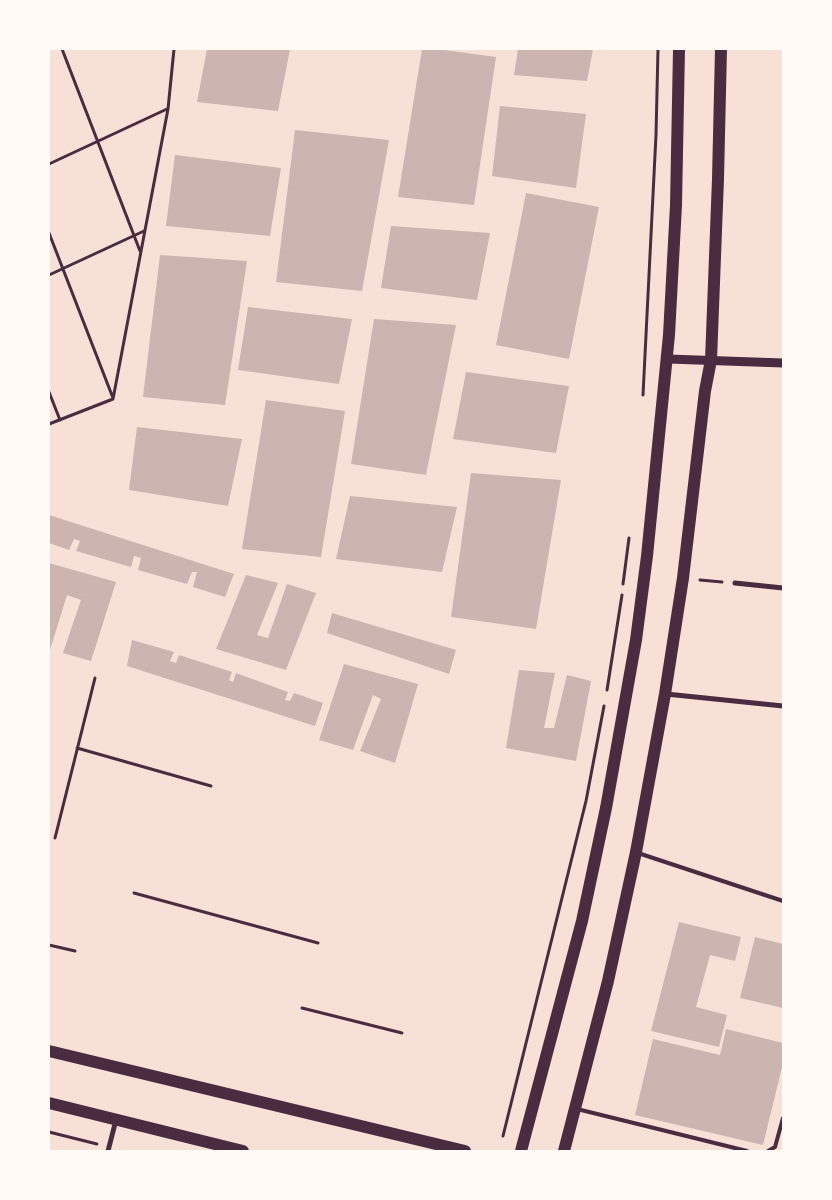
<!DOCTYPE html>
<html>
<head>
<meta charset="utf-8">
<style>
  body { margin:0 }
  #map { position:relative; width:832px; height:1200px; overflow:hidden; background:#f7e1d7; font-family:"Varela Round",sans-serif }
  canvas { display:block }
  .frame { position:absolute; inset:0; border:50px solid #fffaf5; pointer-events:none }
</style>
</head>
<body>
<div id="map">
<canvas width="832" height="1200"></canvas>
<div class="frame"></div>
</div>
<script>
const ctx = document.querySelector('canvas').getContext('2d');
ctx.lineJoin = 'round';
function fillPath(path, color) {
  ctx.fillStyle = color;
  ctx.fill(path, 'evenodd');
}
function poly(rows) {
  const path = new Path2D();
  for (const r of rows) {
    path.moveTo(r[0], r[1]);
    for (let i = 2; i < r.length; i += 2) path.lineTo(r[i], r[i + 1]);
  }
  return path;
}
function trace(path, color, width, dash) {
  ctx.strokeStyle = color;
  ctx.lineWidth = width;
  ctx.lineCap = dash ? 'butt' : 'round';
  ctx.setLineDash(dash || []);
  ctx.stroke(path);
}
const building = poly([
  [207,49,290,49,278,111,197,102],
  [422,49,437,49,496,57,474,205,398,197],
  [518,49,593,49,587,81,514,75],
  [500,106,586,114,576,188,492,176],
  [295,130,389,140,362,291,276,282],
  [175,155,281,168,270,236,166,226],
  [526,193,599,207,569,359,496,345],
  [391,226,490,233,477,300,381,288],
  [160,255,247,261,225,405,143,397],
  [248,307,352,319,339,384,238,370],
  [374,319,456,325,426,475,351,464],
  [466,372,569,386,556,453,453,439],
  [266,400,345,411,321,557,242,549],
  [137,427,242,439,228,506,129,490],
  [471,473,561,480,536,629,451,617],
  [350,496,457,507,442,572,336,559],
  [49,515,234,574,225,597,193,587,197,572,192,572,187,584,138,570,141,558,134,556,131,567,76,551,80,541,74,539,69,550,49,543],
  [49,563,116,582,91,661,63,653,81,600,67,595,49,653],
  [246,575,278,583,257,635,268,638,287,584,316,593,286,670,216,649],
  [332,613,456,650,449,674,327,633],
  [132,640,174,652,170,661,176,663,179,655,232,672,229,680,233,682,236,673,288,692,285,700,290,701,294,693,323,703,315,726,127,666],
  [344,664,418,684,395,763,360,751,381,699,373,695,353,750,319,740],
  [519,670,555,673,544,728,554,728,567,675,591,681,576,761,506,748],
  [679,922,741,937,735,961,710,955,696,1007,727,1015,719,1047,651,1031],
  [755,937,783,944,783,1008,740,998],
  [726,1029,783,1043,783,1063,763,1145,635,1115,653,1039,720,1055]
]);
const path = poly([
  [62,49,140,251],
  [49,164,167,109],
  [49,233,113,398],
  [49,275,144,231],
  [49,392,60,420],
  [643,395,656,135,658,49],
  [49,424,113,399,168,109,174,49],
  [700,580,722,582],
  [623,584,629,538],
  [607,690,622,595],
  [77,748,211,786],
  [55,838,95,678],
  [134,893,318,943],
  [49,945,75,951],
  [302,1008,402,1033],
  [49,1132,97,1144],
  [503,1136,586,801,604,706]
]);
const service = poly([
  [638,853,783,901],
  [577,1109,747,1151],
  [768,1151,775,1147,783,1118]
]);
const minor = poly([
  [735,583,783,588],
  [666,694,783,706],
  [108,1151,116,1120]
]);
const tertiary = poly([
  [668,359,783,363]
]);
const primary = poly([
  [49,1051,465,1151],
  [49,1103,243,1151],
  [521,1151,582,921,606,808,636,640,647,556,669,335,676,205,679,49],
  [564,1151,608,981,636,852,665,694,683,578,705,391,711,360,718,179,721,49]
]);
fillPath(building, '#ccb4b1');
trace(path, '#4a2c40', 3);
trace(service, '#4a2c40', 4);
trace(minor, '#4a2c40', 5);
trace(tertiary, '#4a2c40', 9);
trace(primary, '#4a2c40', 12);
</script>
</body>
</html>
